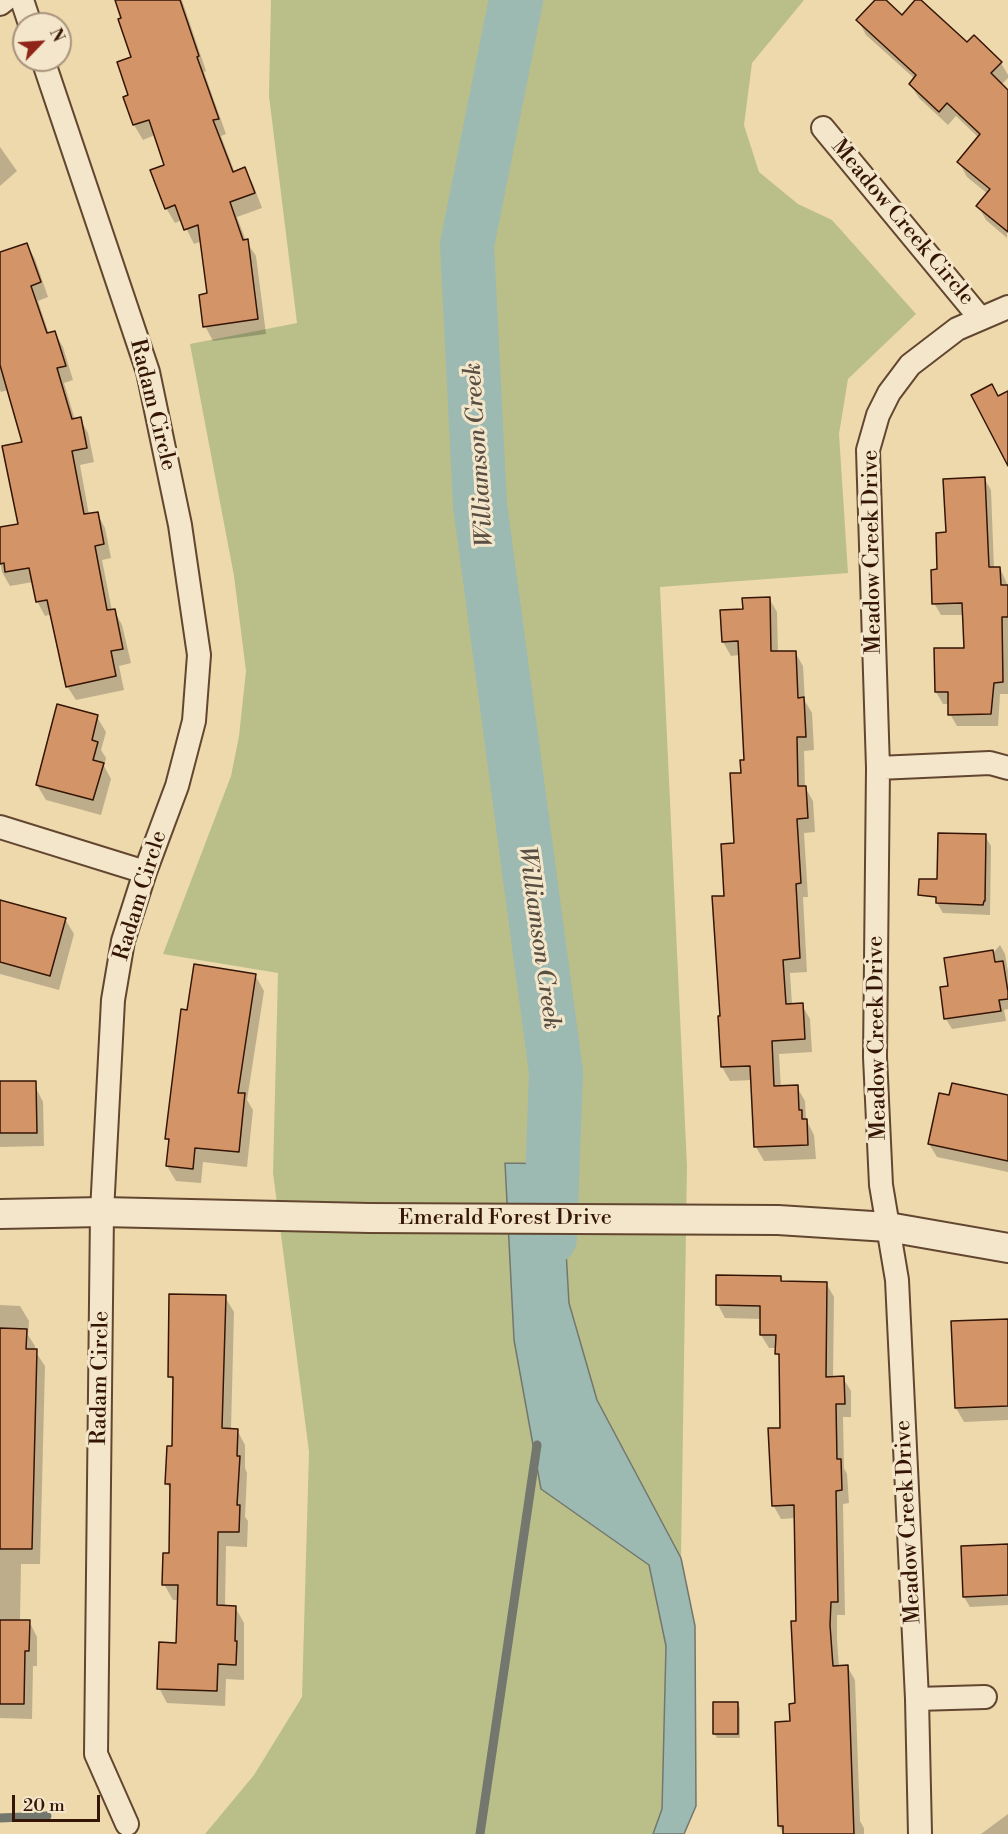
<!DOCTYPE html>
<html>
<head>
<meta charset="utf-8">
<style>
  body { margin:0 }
  #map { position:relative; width:1008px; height:1834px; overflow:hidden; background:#eed9ad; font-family:"Libre Bodoni",serif }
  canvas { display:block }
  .north { position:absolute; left:12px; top:12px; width:60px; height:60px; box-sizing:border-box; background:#f4e6ca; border:2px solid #a8927c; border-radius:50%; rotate:65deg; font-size:16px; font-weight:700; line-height:24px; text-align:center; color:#351506 }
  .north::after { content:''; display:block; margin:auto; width:21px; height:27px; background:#8f2418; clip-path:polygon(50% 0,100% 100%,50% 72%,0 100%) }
  .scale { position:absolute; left:12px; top:1795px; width:88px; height:27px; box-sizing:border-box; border:3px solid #351506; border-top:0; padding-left:8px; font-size:18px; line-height:21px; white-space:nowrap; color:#351506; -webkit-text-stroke:4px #f4e6ca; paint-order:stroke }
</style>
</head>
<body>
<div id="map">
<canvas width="1008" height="1834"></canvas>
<div class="north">N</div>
<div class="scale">20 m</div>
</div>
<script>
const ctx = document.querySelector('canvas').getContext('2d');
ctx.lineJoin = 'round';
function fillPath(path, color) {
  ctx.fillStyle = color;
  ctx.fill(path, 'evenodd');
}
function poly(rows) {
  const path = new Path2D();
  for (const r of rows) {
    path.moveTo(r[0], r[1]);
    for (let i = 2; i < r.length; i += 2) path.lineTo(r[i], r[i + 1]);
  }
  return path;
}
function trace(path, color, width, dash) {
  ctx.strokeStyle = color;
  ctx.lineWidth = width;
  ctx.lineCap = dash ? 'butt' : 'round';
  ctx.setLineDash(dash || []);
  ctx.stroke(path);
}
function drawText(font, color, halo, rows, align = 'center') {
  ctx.font = font + ' "Libre Bodoni",serif';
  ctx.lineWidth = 6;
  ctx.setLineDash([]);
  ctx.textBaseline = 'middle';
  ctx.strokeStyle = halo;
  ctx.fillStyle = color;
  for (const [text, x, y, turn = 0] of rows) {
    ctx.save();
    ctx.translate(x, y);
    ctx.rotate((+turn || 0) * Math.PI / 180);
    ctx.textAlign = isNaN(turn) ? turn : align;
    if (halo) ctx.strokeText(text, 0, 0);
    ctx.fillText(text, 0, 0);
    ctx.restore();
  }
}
const green = poly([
  [271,0,804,0,752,63,744,125,759,172,798,204,832,220,916,314,848,379,839,434,848,573,660,587,687,1166,681,1558,695,1626,696,1806,684,1834,205,1834,254,1775,302,1697,309,1452,273,1173,278,973,163,954,231,776,239,736,246,671,234,576,190,344,297,323,269,96]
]);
const water = poly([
  [505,1163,561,1164,569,1303,597,1400,681,1558,695,1626,696,1806,684,1834,653,1834,662,1809,666,1646,649,1565,541,1489,514,1340,505,1163]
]);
const shadow = poly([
  [117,0,182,0,206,71,204,72,226,134,221,136,235,173,245,169,253,184,262,208,237,217,246,241,256,256,266,334,213,341,205,326,209,295,202,241,194,244,182,220,175,223,166,208,166,166,155,135,143,140,134,125,130,96,133,58],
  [877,0,884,0,902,17,919,0,967,44,1001,63,1008,75,1008,78,1001,85,1008,94,1007,238,986,220,978,206,988,194,967,177,959,162,979,138,956,116,948,125,919,98,910,84,915,79,866,35,858,20],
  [0,147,17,171,0,186],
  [27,245,35,259,48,297,38,301,49,334,55,333,63,347,73,380,64,383,75,420,80,419,88,433,94,462,80,465,89,515,97,513,105,528,111,558,102,560,112,611,114,610,122,625,131,663,119,666,124,690,76,700,67,686,52,614,45,616,37,601,33,582,10,586,2,572,0,561,0,529,20,525,23,444,8,390,1,392,0,390,0,254],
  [984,478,991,490,994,569,1000,568,1008,586,1008,694,1000,694,998,726,957,726,950,714,950,704,943,704,936,692,965,649,964,615,941,615,934,603,938,571,947,534],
  [769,598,777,612,778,653,795,652,803,666,805,701,812,713,814,750,804,751,805,787,813,801,815,832,804,833,808,897,803,897,807,972,790,973,792,1005,802,1005,810,1019,812,1052,779,1054,781,1088,797,1087,805,1101,806,1119,814,1135,816,1159,764,1161,756,1147,752,1080,730,1081,722,1067,720,1017,722,1017,726,897,736,845,742,774,745,761,740,655,731,656,723,642,745,610],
  [97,717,106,732,101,750,106,758,104,766,111,779,101,815,46,800,37,785],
  [940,834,985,836,991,846,990,915,943,913,937,903],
  [0,902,65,919,74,934,59,990,0,974],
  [1000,945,1005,954,1008,971,1008,1009,1004,1010,1006,1021,952,1029,946,1019,941,988,950,987,987,960],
  [255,975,264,991,247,1100,253,1110,247,1167,203,1162,201,1183,176,1181,167,1166,170,1144,167,1139,182,1011,189,1012],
  [36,1088,43,1102,44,1146,0,1147,0,1089],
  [1008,1120,1008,1172,937,1157,929,1144],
  [780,1277,783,1282,826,1283,834,1297,833,1378,843,1378,851,1391,851,1417,843,1417,844,1468,847,1474,849,1503,843,1504,845,1615,837,1615,837,1639,839,1667,847,1666,855,1680,860,1821,864,1828,864,1834,784,1834,779,1826,792,1723,796,1705,798,1622,796,1518,781,1519,773,1505,781,1429,780,1359,777,1353,777,1348,769,1348,761,1335,761,1319,725,1318,718,1305],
  [225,1297,234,1312,231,1430,237,1430,245,1445,245,1468,247,1473,245,1517,248,1521,247,1547,226,1546,225,1607,235,1607,244,1623,244,1680,226,1679,225,1706,167,1703,159,1688,177,1645,179,1600,173,1600,164,1584,171,1554,172,1492,167,1484,173,1447,175,1385,170,1376],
  [0,1305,20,1306,29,1321,28,1335,35,1346,35,1351,45,1366,40,1564,21,1564,20,1621,29,1621,37,1637,37,1666,33,1666,32,1719,0,1718],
  [1008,1320,1008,1420,964,1422,956,1408],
  [1008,1546,1008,1605,970,1607,964,1597],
  [737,1704,740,1708,740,1738,717,1738,714,1733],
  [1008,1814,1008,1834,981,1834]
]);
const stream = poly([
  [0,1818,47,1816],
  [480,1834,537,1445]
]);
const river = poly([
  [516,0,467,245,480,505,556,1072,550,1238]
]);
const building = poly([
  [115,0,180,0,199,56,197,57,219,119,213,120,233,172,245,167,255,193,230,202,243,240,248,239,258,319,203,327,199,295,207,293,198,225,184,230,175,205,165,209,150,170,164,165,149,120,133,125,123,97,128,95,117,62,131,57,118,19,121,18,115,0],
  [875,0,886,0,902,15,915,0,921,0,967,42,974,35,1002,62,991,73,1008,90,1008,232,976,206,990,189,957,162,980,134,947,103,939,112,909,84,916,75,856,20,875,0],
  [27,243,41,282,31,286,47,333,55,331,66,366,57,368,72,419,81,417,87,448,72,451,84,514,98,512,104,544,95,546,107,610,115,609,123,649,111,651,116,676,66,687,47,600,36,602,29,568,5,572,4,563,0,564,0,527,18,524,2,446,22,442,0,365,0,252,27,243],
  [992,384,998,396,1008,391,1008,466,971,395,992,384],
  [985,477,989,567,1000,567,1001,585,1008,585,1008,617,1002,617,1003,682,994,683,991,714,948,715,948,692,935,692,934,648,964,648,962,603,932,604,931,570,937,569,936,533,946,532,943,479,985,477],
  [770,597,771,651,796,651,798,698,804,697,806,737,797,737,798,786,806,786,808,818,797,819,801,883,796,884,800,958,783,960,786,1004,803,1003,805,1039,772,1041,774,1086,798,1085,799,1110,802,1110,802,1119,807,1119,808,1145,754,1147,750,1066,721,1067,718,1016,720,1016,712,896,724,896,721,844,734,843,730,773,741,773,740,760,744,760,738,641,722,642,720,610,743,609,742,598,770,597],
  [57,704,98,715,92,740,98,742,93,760,104,763,93,800,36,785,57,704],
  [938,833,986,834,985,901,984,901,983,905,936,903,936,897,918,895,919,879,937,879,938,833],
  [0,900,66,918,50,976,0,962,0,900],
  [993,950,995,962,1003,961,1008,992,1008,999,999,1000,1001,1011,944,1019,940,987,948,986,944,958,993,950],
  [194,964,256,974,238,1093,245,1093,239,1152,195,1148,193,1169,166,1166,169,1139,165,1139,181,1009,187,1010,194,964],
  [0,1081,36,1081,37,1133,0,1133,0,1081],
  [952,1083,1008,1095,1008,1161,928,1144,939,1093,949,1095,952,1083],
  [716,1275,781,1276,781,1281,827,1282,826,1377,844,1376,845,1404,836,1404,837,1459,841,1459,842,1490,836,1491,838,1602,831,1602,830,1625,833,1666,848,1665,854,1834,783,1834,783,1826,778,1826,775,1722,790,1721,789,1704,795,1703,791,1621,796,1621,794,1505,772,1506,768,1428,780,1428,779,1354,775,1354,776,1335,760,1335,760,1306,716,1305,716,1275],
  [169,1294,226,1295,222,1428,238,1429,237,1456,240,1456,237,1505,240,1505,239,1532,218,1532,217,1605,236,1606,235,1641,237,1641,236,1665,218,1664,217,1691,157,1689,159,1642,176,1643,178,1585,162,1585,163,1553,169,1553,170,1484,165,1484,167,1446,172,1446,173,1377,168,1377,169,1294],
  [1008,1319,1008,1406,955,1408,951,1321,1008,1319],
  [0,1328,27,1329,26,1349,37,1349,32,1549,0,1549,0,1328],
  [1008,1544,1008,1595,963,1597,961,1546,1008,1544],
  [0,1620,30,1620,29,1651,25,1651,24,1704,0,1704,0,1620],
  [713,1702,738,1702,738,1734,713,1734,713,1702]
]);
const minor = poly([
  [22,0,30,24],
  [0,4,5,0],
  [43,60,148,372,180,525,199,655,194,721,177,786,145,872,123,941,113,1000,102,1212,96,1754,127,1824],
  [823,128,980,318],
  [878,768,990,763,1008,768],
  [0,827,145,872],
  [917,1699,985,1697],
  [920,1834,917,1699,897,1280,881,1185,875,1057,878,768,868,450,878,415,889,393,910,365,957,329,1008,307]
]);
const tertiary = poly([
  [0,1214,102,1212,369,1218,778,1220,888,1227,1008,1248]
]);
const streetNames = [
  ["Meadow Creek Circle",902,223,50],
  ["Radam Circle",152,405,76],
  ["Meadow Creek Drive",873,552,-91],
  ["Radam Circle",141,896,-73],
  ["Meadow Creek Drive",878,1038,-91],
  ["Emerald Forest Drive",505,1219],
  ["Radam Circle",101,1378,-89],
  ["Meadow Creek Drive",909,1522,-93]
];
const waterNames = [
  ["Williamson Creek",480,455,-94],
  ["Williamson Creek",538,938,82]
];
fillPath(green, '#babf89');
fillPath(water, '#9cb9b2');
trace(water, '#73776d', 1.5);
fillPath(shadow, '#0003');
trace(stream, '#73776d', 9);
trace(river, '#9cb9b2', 54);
fillPath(building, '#d39567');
trace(building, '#351506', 1.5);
trace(minor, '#634630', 26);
trace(tertiary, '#634630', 32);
trace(minor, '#f4e6ca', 22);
trace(tertiary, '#f4e6ca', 28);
drawText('22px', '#351506', '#f4e6ca', streetNames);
drawText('italic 24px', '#594e42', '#f4e6ca', waterNames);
</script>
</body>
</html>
